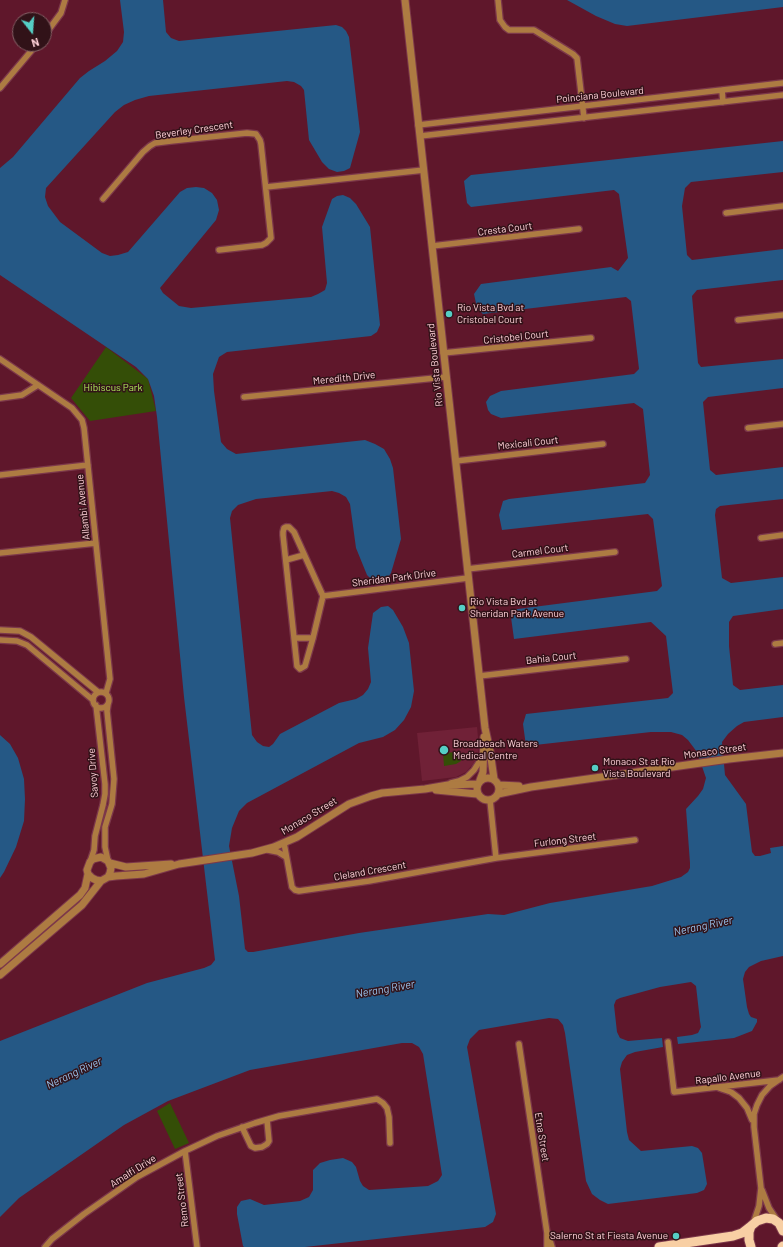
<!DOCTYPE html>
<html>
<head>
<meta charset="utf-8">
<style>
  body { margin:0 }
  #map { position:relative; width:783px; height:1247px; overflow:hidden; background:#5f172b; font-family:Barlow,sans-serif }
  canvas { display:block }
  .north { position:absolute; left:12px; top:12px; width:40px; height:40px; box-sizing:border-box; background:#311218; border:1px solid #835e64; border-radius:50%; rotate:163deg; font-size:11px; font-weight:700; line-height:16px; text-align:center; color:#fed0d7 }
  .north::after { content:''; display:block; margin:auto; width:14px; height:18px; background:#55cec5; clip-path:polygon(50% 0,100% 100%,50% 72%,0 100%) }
</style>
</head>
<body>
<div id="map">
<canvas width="783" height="1247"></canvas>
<div class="north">N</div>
</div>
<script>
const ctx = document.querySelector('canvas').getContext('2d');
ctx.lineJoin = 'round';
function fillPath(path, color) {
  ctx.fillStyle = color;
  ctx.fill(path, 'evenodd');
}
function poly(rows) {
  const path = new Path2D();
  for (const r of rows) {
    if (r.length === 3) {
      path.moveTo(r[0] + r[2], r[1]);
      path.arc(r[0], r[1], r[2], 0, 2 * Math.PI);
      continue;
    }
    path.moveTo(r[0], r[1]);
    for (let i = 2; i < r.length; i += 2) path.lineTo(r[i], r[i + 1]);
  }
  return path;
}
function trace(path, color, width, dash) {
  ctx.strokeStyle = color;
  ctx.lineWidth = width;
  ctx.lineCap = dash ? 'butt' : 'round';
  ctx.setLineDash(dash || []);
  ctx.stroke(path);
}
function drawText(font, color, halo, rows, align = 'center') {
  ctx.font = font + ' Barlow,sans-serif';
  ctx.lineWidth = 3;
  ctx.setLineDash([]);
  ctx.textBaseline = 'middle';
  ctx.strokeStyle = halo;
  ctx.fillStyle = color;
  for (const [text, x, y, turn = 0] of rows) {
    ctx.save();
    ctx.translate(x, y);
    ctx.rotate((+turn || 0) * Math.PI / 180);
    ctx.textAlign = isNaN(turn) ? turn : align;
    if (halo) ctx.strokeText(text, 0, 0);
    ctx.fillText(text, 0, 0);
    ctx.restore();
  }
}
const built = poly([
  [477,727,479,748,477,757,473,764,466,772,456,777,422,781,417,733]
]);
const green = poly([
  [106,347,148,379,156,411,90,421,71,398],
  [457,752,457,758,462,757,461,761,456,764,444,766,443,753],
  [170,1103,189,1143,175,1149,157,1111]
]);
const water = poly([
  [120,0,163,0,166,32,171,38,179,41,336,25,342,27,346,31,349,37,360,132,350,168,344,171,337,172,329,169,322,162,309,140,304,90,301,86,294,82,287,81,149,96,135,100,124,105,115,112,46,188,45,197,48,206,60,222,102,253,110,256,118,255,128,252,180,192,187,188,196,187,204,188,212,193,217,200,219,210,216,220,160,288,163,293,179,306,191,308,311,297,318,294,325,290,327,283,322,227,332,199,337,196,343,195,350,198,356,204,370,227,380,325,377,332,371,336,227,352,219,357,213,374,214,391,221,442,227,449,236,454,365,440,375,444,384,449,390,459,393,468,401,539,391,573,386,580,379,581,371,579,367,575,356,548,350,504,346,497,339,493,332,491,256,499,238,505,232,511,230,518,252,735,257,742,263,746,269,747,273,744,280,734,339,703,356,699,363,695,368,689,371,682,368,648,373,613,381,607,388,606,393,610,403,627,409,643,414,691,411,707,404,720,395,730,383,737,359,743,247,803,239,811,232,828,229,846,239,896,245,949,248,952,253,952,359,933,488,914,504,915,550,903,652,886,681,877,688,872,690,868,690,863,686,809,698,796,703,789,706,778,697,752,688,740,682,735,671,732,651,732,526,746,523,724,526,714,668,698,673,693,666,636,651,622,514,639,510,610,657,591,662,586,653,519,648,514,502,530,499,515,503,501,509,499,645,483,650,475,643,409,634,403,501,418,491,414,488,410,486,402,490,396,501,391,634,374,639,369,631,301,626,297,483,314,477,308,474,294,481,284,611,267,618,271,628,258,619,194,614,190,471,207,467,203,464,181,471,175,783,141,783,172,691,182,685,188,682,206,687,255,692,260,783,249,783,280,697,290,692,296,698,363,701,367,783,359,783,388,708,397,703,402,710,470,716,475,783,467,783,499,720,506,716,509,715,515,722,578,731,583,783,577,783,609,733,616,729,622,729,646,733,685,740,690,783,685,783,717,744,722,737,726,728,734,722,742,725,775,746,804,752,852,755,856,760,856,771,853,770,848,783,846,783,956,761,961,749,967,745,972,743,979,747,1007,749,1014,751,1017,757,1019,757,1022,752,1031,734,1038,678,1044,677,1037,692,1035,698,1033,701,1027,700,1021,696,986,691,982,660,987,620,998,616,1000,614,1005,617,1032,620,1038,628,1041,662,1038,663,1047,635,1052,627,1055,622,1062,620,1069,627,1132,629,1140,641,1151,692,1146,698,1148,702,1153,707,1184,704,1190,697,1193,608,1204,600,1200,592,1194,586,1181,565,1033,563,1025,558,1019,549,1018,479,1030,470,1039,467,1047,496,1214,493,1222,485,1227,305,1247,244,1247,243,1246,237,1214,237,1207,241,1201,250,1199,264,1205,300,1201,309,1197,313,1190,313,1170,320,1163,330,1160,343,1158,352,1162,356,1167,360,1181,363,1186,369,1190,428,1186,438,1181,442,1175,423,1054,419,1047,412,1043,402,1043,250,1070,168,1101,124,1125,19,1198,0,1217,0,1041,147,983,204,968,211,965,215,960,184,697,157,417,154,396,148,379,136,367,0,275,0,168,13,157,80,78,89,71,105,61,117,51,123,42,124,32],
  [567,0,783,0,783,7,627,26,615,24,596,16],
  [0,735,10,744,18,758,24,779,25,799,24,821,16,847,4,872,0,878]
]);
const minor = poly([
  [498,0,500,20,505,27,509,30,534,30,573,54,577,58,584,118],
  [44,36,61,13,65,0],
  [0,88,37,44],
  [722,90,723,102],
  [418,125,783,83],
  [420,136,783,95],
  [266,187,424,170],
  [103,199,143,152,150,146,155,143,171,141,247,133,256,134,260,140,261,144,271,238,266,243,262,245,219,250],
  [726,213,783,206],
  [432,246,579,229],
  [738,320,783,315],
  [443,353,591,338],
  [0,359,72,408,82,420,84,428,110,679,106,693],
  [244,397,446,377],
  [0,398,22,395,38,385],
  [748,428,783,424],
  [456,461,603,444],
  [0,475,88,465],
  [286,527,289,527,294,532,323,596,313,638,305,666,300,669,297,666,283,535,283,532,284,528,286,527],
  [761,538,783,535],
  [0,553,96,543],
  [286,560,304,555],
  [467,569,615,552],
  [323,596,468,578],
  [0,630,20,631,31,637,98,692],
  [294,638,313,638],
  [0,640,17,641,27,645,93,700],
  [775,644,783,643],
  [479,676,626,659],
  [101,700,8],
  [451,783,459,781,467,777,474,770,483,756],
  [490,800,496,858],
  [284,843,292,887,295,890,299,891,369,881,496,858,635,840],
  [268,850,278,852,286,857],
  [108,861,105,847,105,827,112,804,114,779,107,711,108,704],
  [90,862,94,850,95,836,103,805,105,794,105,784,96,705],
  [668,1042,674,1092,779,1080],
  [519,1044,547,1233,547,1247],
  [719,1088,731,1092,739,1098,747,1108,752,1120],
  [242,1127,251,1146,255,1148,262,1147,267,1144,269,1141,267,1120],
  [185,1151,197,1247],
  [762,1190,769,1208,777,1220],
  [753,1224,759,1206,761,1188,754,1127,754,1114,757,1105,762,1095,770,1086,783,1077],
  [549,1237,552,1247],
  [45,1247,52,1239,84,1214,137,1177,185,1151,217,1136,255,1123,279,1116,377,1099,383,1103,387,1108,389,1117,390,1143]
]);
const tertiary = poly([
  [405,0,485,728,490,751,494,779],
  [488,789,11],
  [480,780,483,772,484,737],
  [499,785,519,786],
  [436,790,477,794],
  [498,794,531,787,729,759,783,753],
  [110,863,126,867,171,864],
  [108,877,110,873,111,868,108,861,101,857,93,859,90,862,87,870,88,874,92,878,96,880,101,881,108,877,116,876,144,874,179,864,252,853,274,847,297,837,349,804,371,796,382,793,425,789,448,785,477,784],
  [0,964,80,895,85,888,88,874],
  [0,975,82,905,101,881]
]);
const primary = poly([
  [659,1247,733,1236,742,1233,751,1226],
  [751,1247,749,1240,749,1232,751,1226,757,1221,766,1218,773,1219,779,1223,783,1231],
  [782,1247,783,1246]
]);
const markers = [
  [449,314,4,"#55cec5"],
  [462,608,4,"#55cec5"],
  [444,750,5,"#55cec5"],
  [595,768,4,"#55cec5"],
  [676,1236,4,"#55cec5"]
];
const streetNames = [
  ["Poinciana Boulevard",600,95,-6],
  ["Beverley Crescent",194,130,-8],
  ["Cresta Court",505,229,-7],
  ["Cristobel Court",516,337,-6],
  ["Rio Vista Boulevard",435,365,-96],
  ["Meredith Drive",344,378,-6],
  ["Mexicali Court",528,443,-6],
  ["Allambi Avenue",83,507,-96],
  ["Carmel Court",540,551,-7],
  ["Sheridan Park Drive",394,578,-7],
  ["Bahia Court",551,658,-6],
  ["Monaco Street",715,751,-8],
  ["Savoy Drive",93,773,-94],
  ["Monaco Street",309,816,-31],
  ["Furlong Street",565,840,-7],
  ["Cleland Crescent",370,871,-10],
  ["Rapallo Avenue",728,1077,-7],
  ["Etna Street",542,1137,81],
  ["Amalfi Drive",133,1171,-32],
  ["Remo Street",182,1200,-97]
];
const poiNames = [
  ["Rio Vista Bvd at",457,308],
  ["Cristobel Court",457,320],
  ["Rio Vista Bvd at",470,602],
  ["Sheridan Park Avenue",470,614],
  ["Broadbeach Waters",453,744],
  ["Medical Centre",453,756],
  ["Monaco St at Rio",603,762],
  ["Vista Boulevard",603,774],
  ["Salerno St at Fiesta Avenue",668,1236,"right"]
];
const parkNames = [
  ["Hibiscus Park",113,388]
];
const waterNames = [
  ["Nerang River",703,926,-12],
  ["Nerang River",385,989,-10],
  ["Nerang River",74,1073,-25]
];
fillPath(built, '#702137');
fillPath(green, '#344e07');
fillPath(water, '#255885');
trace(minor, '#7c384a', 8);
trace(tertiary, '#7c384a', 9);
trace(primary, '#7c384a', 11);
trace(minor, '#ad7b42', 5.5);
trace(tertiary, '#ad7b42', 7);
trace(primary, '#f8cfa4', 9);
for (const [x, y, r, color] of markers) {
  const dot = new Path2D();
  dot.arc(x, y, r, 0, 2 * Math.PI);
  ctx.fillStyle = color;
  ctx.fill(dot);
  trace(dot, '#311218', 1.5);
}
drawText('10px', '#fed0d7', '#311218', streetNames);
drawText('10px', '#fed0d7', '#311218', poiNames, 'left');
drawText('10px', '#b1ed5b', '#311218', parkNames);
drawText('italic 11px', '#99c2ec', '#311218', waterNames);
</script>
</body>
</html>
